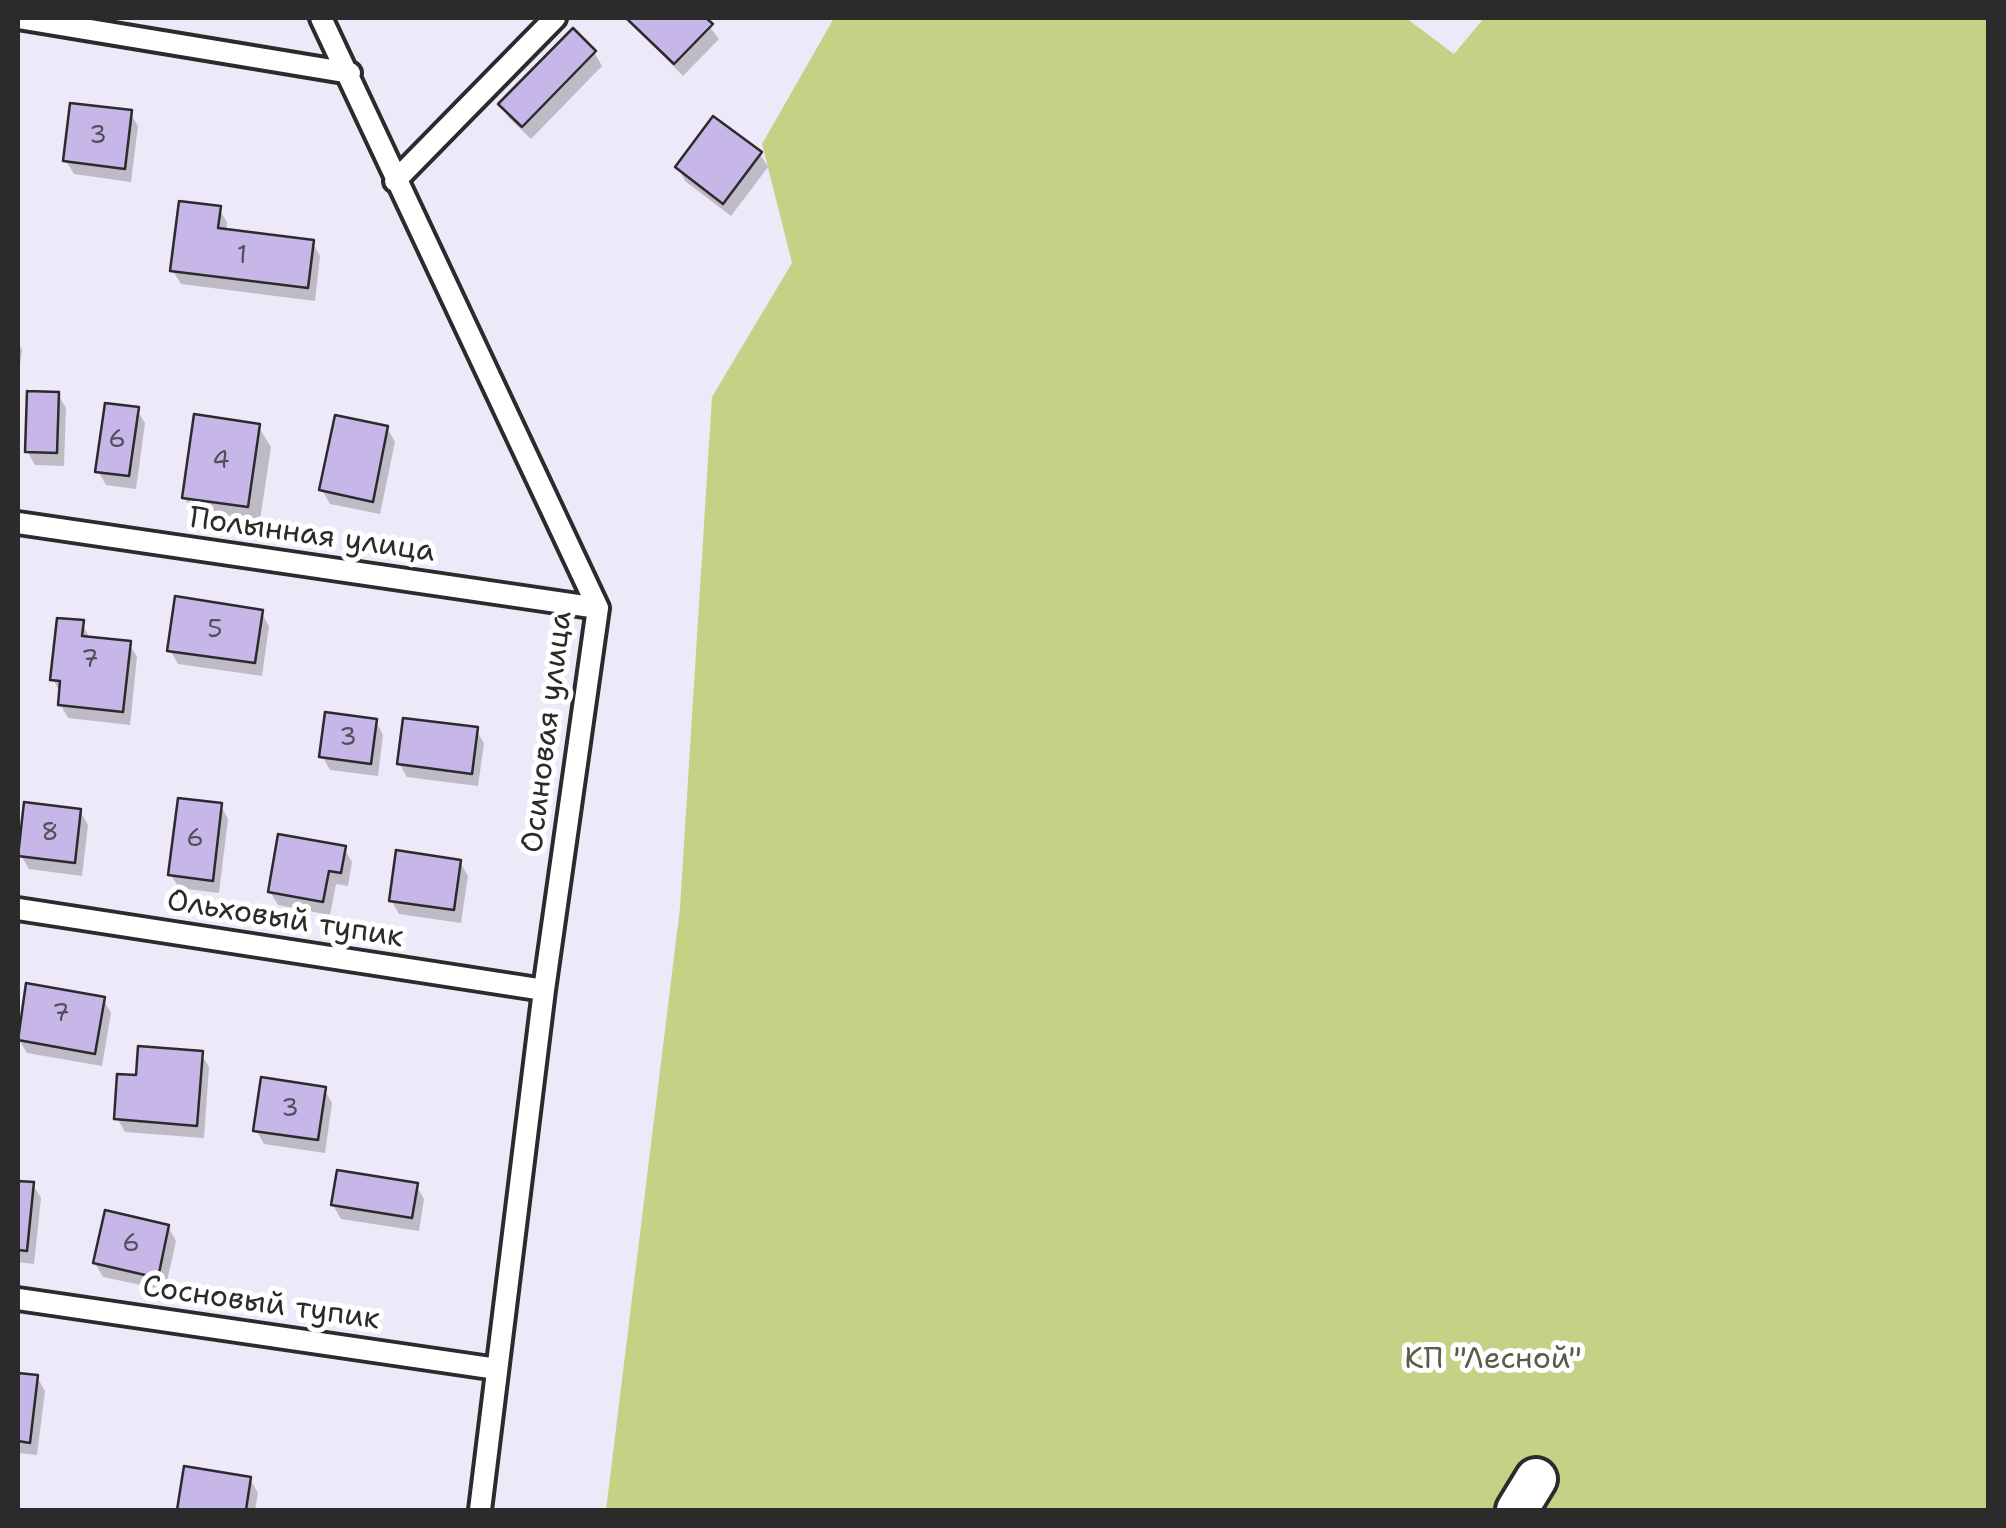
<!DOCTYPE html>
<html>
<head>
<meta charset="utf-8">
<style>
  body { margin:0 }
  #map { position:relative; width:2006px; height:1528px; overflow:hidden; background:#eee9f8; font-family:"Shantell Sans",sans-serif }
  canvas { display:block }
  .frame { position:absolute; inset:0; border:20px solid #2b2b2b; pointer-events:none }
</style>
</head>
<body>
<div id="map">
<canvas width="2006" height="1528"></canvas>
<div class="frame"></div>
</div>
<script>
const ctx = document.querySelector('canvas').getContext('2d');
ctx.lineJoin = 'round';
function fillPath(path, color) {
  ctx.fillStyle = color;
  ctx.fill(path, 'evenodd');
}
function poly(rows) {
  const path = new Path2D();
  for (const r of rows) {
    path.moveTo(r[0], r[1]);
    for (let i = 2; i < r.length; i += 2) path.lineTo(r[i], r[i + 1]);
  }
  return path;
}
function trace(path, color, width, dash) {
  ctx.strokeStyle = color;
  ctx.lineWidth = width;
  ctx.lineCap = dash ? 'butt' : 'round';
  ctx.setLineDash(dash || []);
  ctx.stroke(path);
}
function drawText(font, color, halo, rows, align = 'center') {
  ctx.font = font + ' "Shantell Sans",sans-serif';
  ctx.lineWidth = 10;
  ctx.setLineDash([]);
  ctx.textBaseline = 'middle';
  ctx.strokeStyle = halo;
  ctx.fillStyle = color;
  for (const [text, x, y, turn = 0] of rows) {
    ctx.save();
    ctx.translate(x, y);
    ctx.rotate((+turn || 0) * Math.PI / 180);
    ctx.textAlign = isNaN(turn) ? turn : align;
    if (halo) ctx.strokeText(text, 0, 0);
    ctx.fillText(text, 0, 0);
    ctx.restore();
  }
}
const green = poly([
  [834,18,1406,18,1454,54,1484,18,1988,18,1988,1510,606,1510,680,908,712,397,792,263,762,144]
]);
const shadow = poly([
  [626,18,703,18,719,39,683,76],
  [594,52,602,66,531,139,509,118,501,105],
  [130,113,138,126,131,182,74,174,66,161],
  [760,154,768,167,731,216,685,181,678,167],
  [219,209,227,222,226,232,312,242,320,256,315,301,181,284,173,271],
  [18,342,22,350,18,380],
  [58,394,66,408,64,466,35,465,27,451],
  [137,410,145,423,136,489,106,485,98,471],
  [258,426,271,447,259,527,197,518,184,497],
  [387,428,395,442,380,514,330,504,322,490],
  [261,612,269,626,262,676,178,664,170,650],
  [82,623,90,639,129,644,137,657,130,725,68,718,60,704,61,694,53,679],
  [376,721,383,735,378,776,330,770,322,756],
  [476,730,484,743,478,786,407,777,399,763],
  [221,806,228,819,219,893,179,888,171,875],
  [80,811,88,825,82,876,29,869,21,856],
  [344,848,352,862,348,886,336,884,330,915,278,905,270,892],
  [460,862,468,876,461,923,399,914,391,900],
  [103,999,111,1013,102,1066,27,1053,19,1040],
  [201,1054,209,1067,204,1138,125,1132,117,1118,139,1077],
  [324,1089,332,1103,325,1153,264,1144,256,1130],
  [18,1183,33,1185,41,1198,34,1264,18,1262],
  [416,1185,424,1199,419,1231,341,1219,333,1205],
  [168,1227,176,1241,165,1290,103,1277,95,1263],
  [18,1375,37,1377,45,1391,37,1455,18,1453],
  [187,1469,250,1479,258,1493,255,1510,180,1510]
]);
const building = poly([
  [626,18,706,18,713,24,674,64,626,18],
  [573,28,596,51,522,127,498,104,573,28],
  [70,103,132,110,125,169,63,161,70,103],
  [713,116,762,152,723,204,675,167,713,116],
  [179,201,221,206,218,228,314,240,308,288,170,271,179,201],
  [27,391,59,392,57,453,25,452,27,391],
  [105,403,139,407,129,476,95,472,105,403],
  [194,414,260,424,248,507,182,498,194,414],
  [335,415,388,426,373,502,319,490,335,415],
  [175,596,263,610,255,663,167,651,175,596],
  [57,618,84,620,82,636,131,641,123,712,58,705,60,681,50,680,57,618],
  [325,712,377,719,371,764,319,757,325,712],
  [403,718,478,727,472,774,397,764,403,718],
  [178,798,222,803,213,881,168,875,178,798],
  [24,802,81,809,75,863,18,856,24,802],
  [278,834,346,846,341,873,329,871,323,902,268,892,278,834],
  [396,850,461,860,454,910,389,901,396,850],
  [26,983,105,997,95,1054,18,1040,26,983],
  [138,1046,203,1051,197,1126,114,1119,117,1074,136,1075,138,1046],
  [261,1077,326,1087,318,1140,253,1131,261,1077],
  [337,1170,418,1183,412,1218,331,1205,337,1170],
  [18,1181,34,1182,27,1251,18,1250,18,1181],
  [105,1210,169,1225,158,1278,93,1263,105,1210],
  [18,1373,38,1375,30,1443,18,1441,18,1373],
  [184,1466,251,1477,246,1510,177,1510,184,1466]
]);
const service = poly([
  [18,18,350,73],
  [321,18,598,608,544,990,480,1510],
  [395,181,555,18],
  [18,523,598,608],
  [18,909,544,990],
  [18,1299,497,1369]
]);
const minor = poly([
  [1517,1510,1536,1479]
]);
const numberNames = [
  ["3",98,136],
  ["1",242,256],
  ["6",117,440],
  ["4",221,461],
  ["5",215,630],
  ["7",90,660],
  ["3",348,738],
  ["8",50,833],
  ["6",195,839],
  ["7",61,1014],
  ["3",290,1109],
  ["6",131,1244]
];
const streetNames = [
  ["Полынная улица",312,536,8],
  ["Осиновая улица",548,732,-83],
  ["Ольховый тупик",285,920,9],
  ["Сосновый тупик",261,1304,8]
];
const parkNames = [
  ["КП \"Лесной\"",1493,1360]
];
fillPath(green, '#c6d185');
fillPath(shadow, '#0003');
fillPath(building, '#c6b7e8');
trace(building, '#2b2b2b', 2.5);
trace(service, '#2b2b2b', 28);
trace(minor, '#2b2b2b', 48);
trace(service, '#fff', 20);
trace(minor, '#fff', 40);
drawText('25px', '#524e5a', null, numberNames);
drawText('30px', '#2b2b2b', '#fff', streetNames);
drawText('30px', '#5a5d46', '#fff', parkNames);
</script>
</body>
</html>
